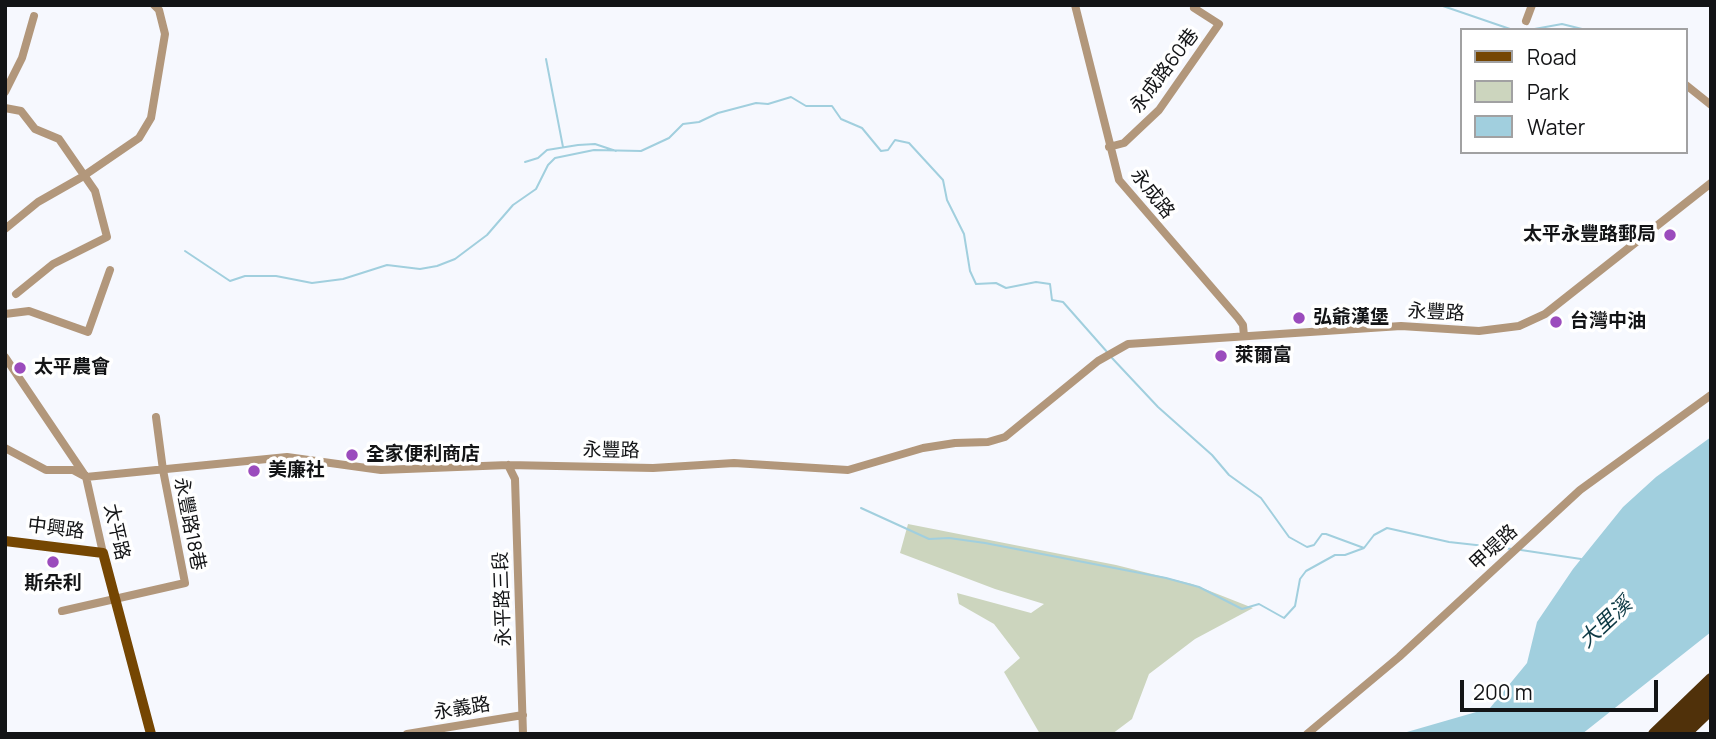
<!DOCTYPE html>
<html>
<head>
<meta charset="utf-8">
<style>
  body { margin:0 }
  #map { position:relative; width:1716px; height:739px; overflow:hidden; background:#f6f8fe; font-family:Manrope,sans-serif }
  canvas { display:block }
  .frame { position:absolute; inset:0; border:7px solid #131416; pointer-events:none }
  .legend { position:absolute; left:1460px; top:28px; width:228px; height:126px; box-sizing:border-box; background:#fff; border:2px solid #a1a1a2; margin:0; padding:9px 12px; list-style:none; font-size:21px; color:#131416 }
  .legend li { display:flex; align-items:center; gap:14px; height:35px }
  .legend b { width:35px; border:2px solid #a1a1a2 }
  .scale { position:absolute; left:1460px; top:680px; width:198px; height:32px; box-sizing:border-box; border:4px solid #131416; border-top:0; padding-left:9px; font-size:21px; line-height:24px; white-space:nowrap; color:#131416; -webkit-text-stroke:5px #fff; paint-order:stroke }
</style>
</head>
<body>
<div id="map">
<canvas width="1716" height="739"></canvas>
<div class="frame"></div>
<ul class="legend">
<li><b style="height:9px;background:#754602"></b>Road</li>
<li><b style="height:19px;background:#ccd5be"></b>Park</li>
<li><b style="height:19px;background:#a1cfde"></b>Water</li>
</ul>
<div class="scale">200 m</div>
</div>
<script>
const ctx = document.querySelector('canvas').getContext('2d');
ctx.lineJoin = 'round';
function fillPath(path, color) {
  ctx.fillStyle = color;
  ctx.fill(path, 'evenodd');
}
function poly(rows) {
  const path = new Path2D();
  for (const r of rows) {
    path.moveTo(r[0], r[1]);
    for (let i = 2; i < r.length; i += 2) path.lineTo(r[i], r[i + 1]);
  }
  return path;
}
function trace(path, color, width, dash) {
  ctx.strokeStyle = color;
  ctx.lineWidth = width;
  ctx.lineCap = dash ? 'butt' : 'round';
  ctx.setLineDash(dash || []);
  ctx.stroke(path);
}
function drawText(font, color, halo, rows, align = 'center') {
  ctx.font = font + ' Manrope,"Noto Sans TC",sans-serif';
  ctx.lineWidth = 7;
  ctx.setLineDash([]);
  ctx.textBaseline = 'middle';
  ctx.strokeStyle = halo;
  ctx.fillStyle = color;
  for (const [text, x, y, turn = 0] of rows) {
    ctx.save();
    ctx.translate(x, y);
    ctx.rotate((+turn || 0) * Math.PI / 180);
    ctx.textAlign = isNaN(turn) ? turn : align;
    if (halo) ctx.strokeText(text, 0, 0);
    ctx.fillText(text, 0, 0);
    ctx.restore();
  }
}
const green = poly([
  [908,524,1116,565,1192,584,1253,608,1195,639,1149,674,1132,719,1112,734,1040,734,1004,672,1020,658,994,624,959,604,957,593,1031,613,1044,604,995,589,900,553]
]);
const water = poly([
  [1711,437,1711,632,1582,734,1400,734,1490,708,1527,663,1537,622,1573,569,1623,507,1656,477]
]);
const stream = poly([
  [1440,5,1513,30],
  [1529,30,1562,24,1586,30],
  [546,59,563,147],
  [525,162,538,158,547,150,578,145,595,144,616,151],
  [185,251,230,281,245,276,276,276,312,283,343,279,387,265,420,269,437,266,455,259,487,235,513,205,536,189,548,165,555,158,594,150,641,151,669,138,683,124,699,122,718,113,756,103,768,104,791,97,806,106,832,106,841,119,862,128,881,151,888,150,895,140,909,143,943,180,947,200,964,234,970,271,976,284,996,283,1006,288,1036,282,1050,284,1052,300,1063,302,1108,353],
  [1112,358,1158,407,1212,455,1229,475,1261,498,1289,537,1307,547,1314,545,1322,534,1326,534,1364,548],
  [861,508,929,539,949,538,985,543,1166,578,1199,587,1242,609,1259,604,1284,618,1295,606,1300,579,1306,571,1335,555,1345,555,1364,548,1374,535,1387,528,1449,542,1512,549],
  [1521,550,1581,559]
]);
const minor = poly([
  [1075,5,1119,180,1238,318,1243,325,1244,336],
  [1526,21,1532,5],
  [1686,85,1711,105],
  [5,92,22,58,34,16],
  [5,108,21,111,35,129,59,139,95,191,107,237,53,264,16,294],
  [1109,147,1124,143,1159,110,1219,24,1194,8],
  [5,229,38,202,82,177,139,138,151,118,165,34,159,10,154,5],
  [5,314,29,311,88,332,110,270],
  [5,357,86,477,103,553],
  [5,448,46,470,73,470,86,477,287,457,381,470,508,465,653,468,734,463,848,470,923,448,955,443,988,442,1005,437,1098,361,1128,344,1401,326,1479,331,1519,326,1545,314,1711,183],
  [508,465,515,479,523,734],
  [62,611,185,583,163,470,156,417],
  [407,734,523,715],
  [1307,734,1399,657,1580,490,1711,395]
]);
const major = poly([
  [5,541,103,553,151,734]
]);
const highway = poly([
  [1654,734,1711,679],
  [1669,734,1711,694],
  [1685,734,1711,709]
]);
const markers = [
  [1670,235,7,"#9b4cbd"],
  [1299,318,7,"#9b4cbd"],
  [1556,322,7,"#9b4cbd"],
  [1221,356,7,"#9b4cbd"],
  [20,368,7,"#9b4cbd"],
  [352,455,7,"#9b4cbd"],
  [254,471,7,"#9b4cbd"],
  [53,562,7,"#9b4cbd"]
];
const streetNames = [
  ["永成路60巷",1165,71,-53],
  ["永成路",1152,194,52],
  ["永豐路",1436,313,3],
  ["永豐路",611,451,1],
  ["永豐路18巷",189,524,79],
  ["中興路",56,529,7],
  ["太平路",116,532,77],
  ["甲堤路",1494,548,-43],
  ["永平路三段",503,599,-92],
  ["永義路",462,709,-9]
];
const poiNames = [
  ["太平永豐路郵局",1656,235,"right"],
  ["弘爺漢堡",1313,318],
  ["台灣中油",1570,322],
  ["萊爾富",1235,356],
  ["太平農會",34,368],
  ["全家便利商店",366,455],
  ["美廉社",268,471],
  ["斯朵利",53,584,"center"]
];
const waterNames = [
  ["大里溪",1606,623,-43]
];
fillPath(green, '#ccd5be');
fillPath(water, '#a1cfde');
trace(stream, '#a1cfde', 2);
trace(minor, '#b2977b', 8);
trace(major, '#754602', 10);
trace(highway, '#50310a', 12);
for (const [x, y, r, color] of markers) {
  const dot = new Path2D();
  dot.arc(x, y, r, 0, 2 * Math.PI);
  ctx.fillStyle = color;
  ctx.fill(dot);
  trace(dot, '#fff', 2.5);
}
drawText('19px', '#131416', '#fff', streetNames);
drawText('bold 19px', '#131416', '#fff', poiNames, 'left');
drawText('italic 21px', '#0d3944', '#fff', waterNames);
</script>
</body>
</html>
